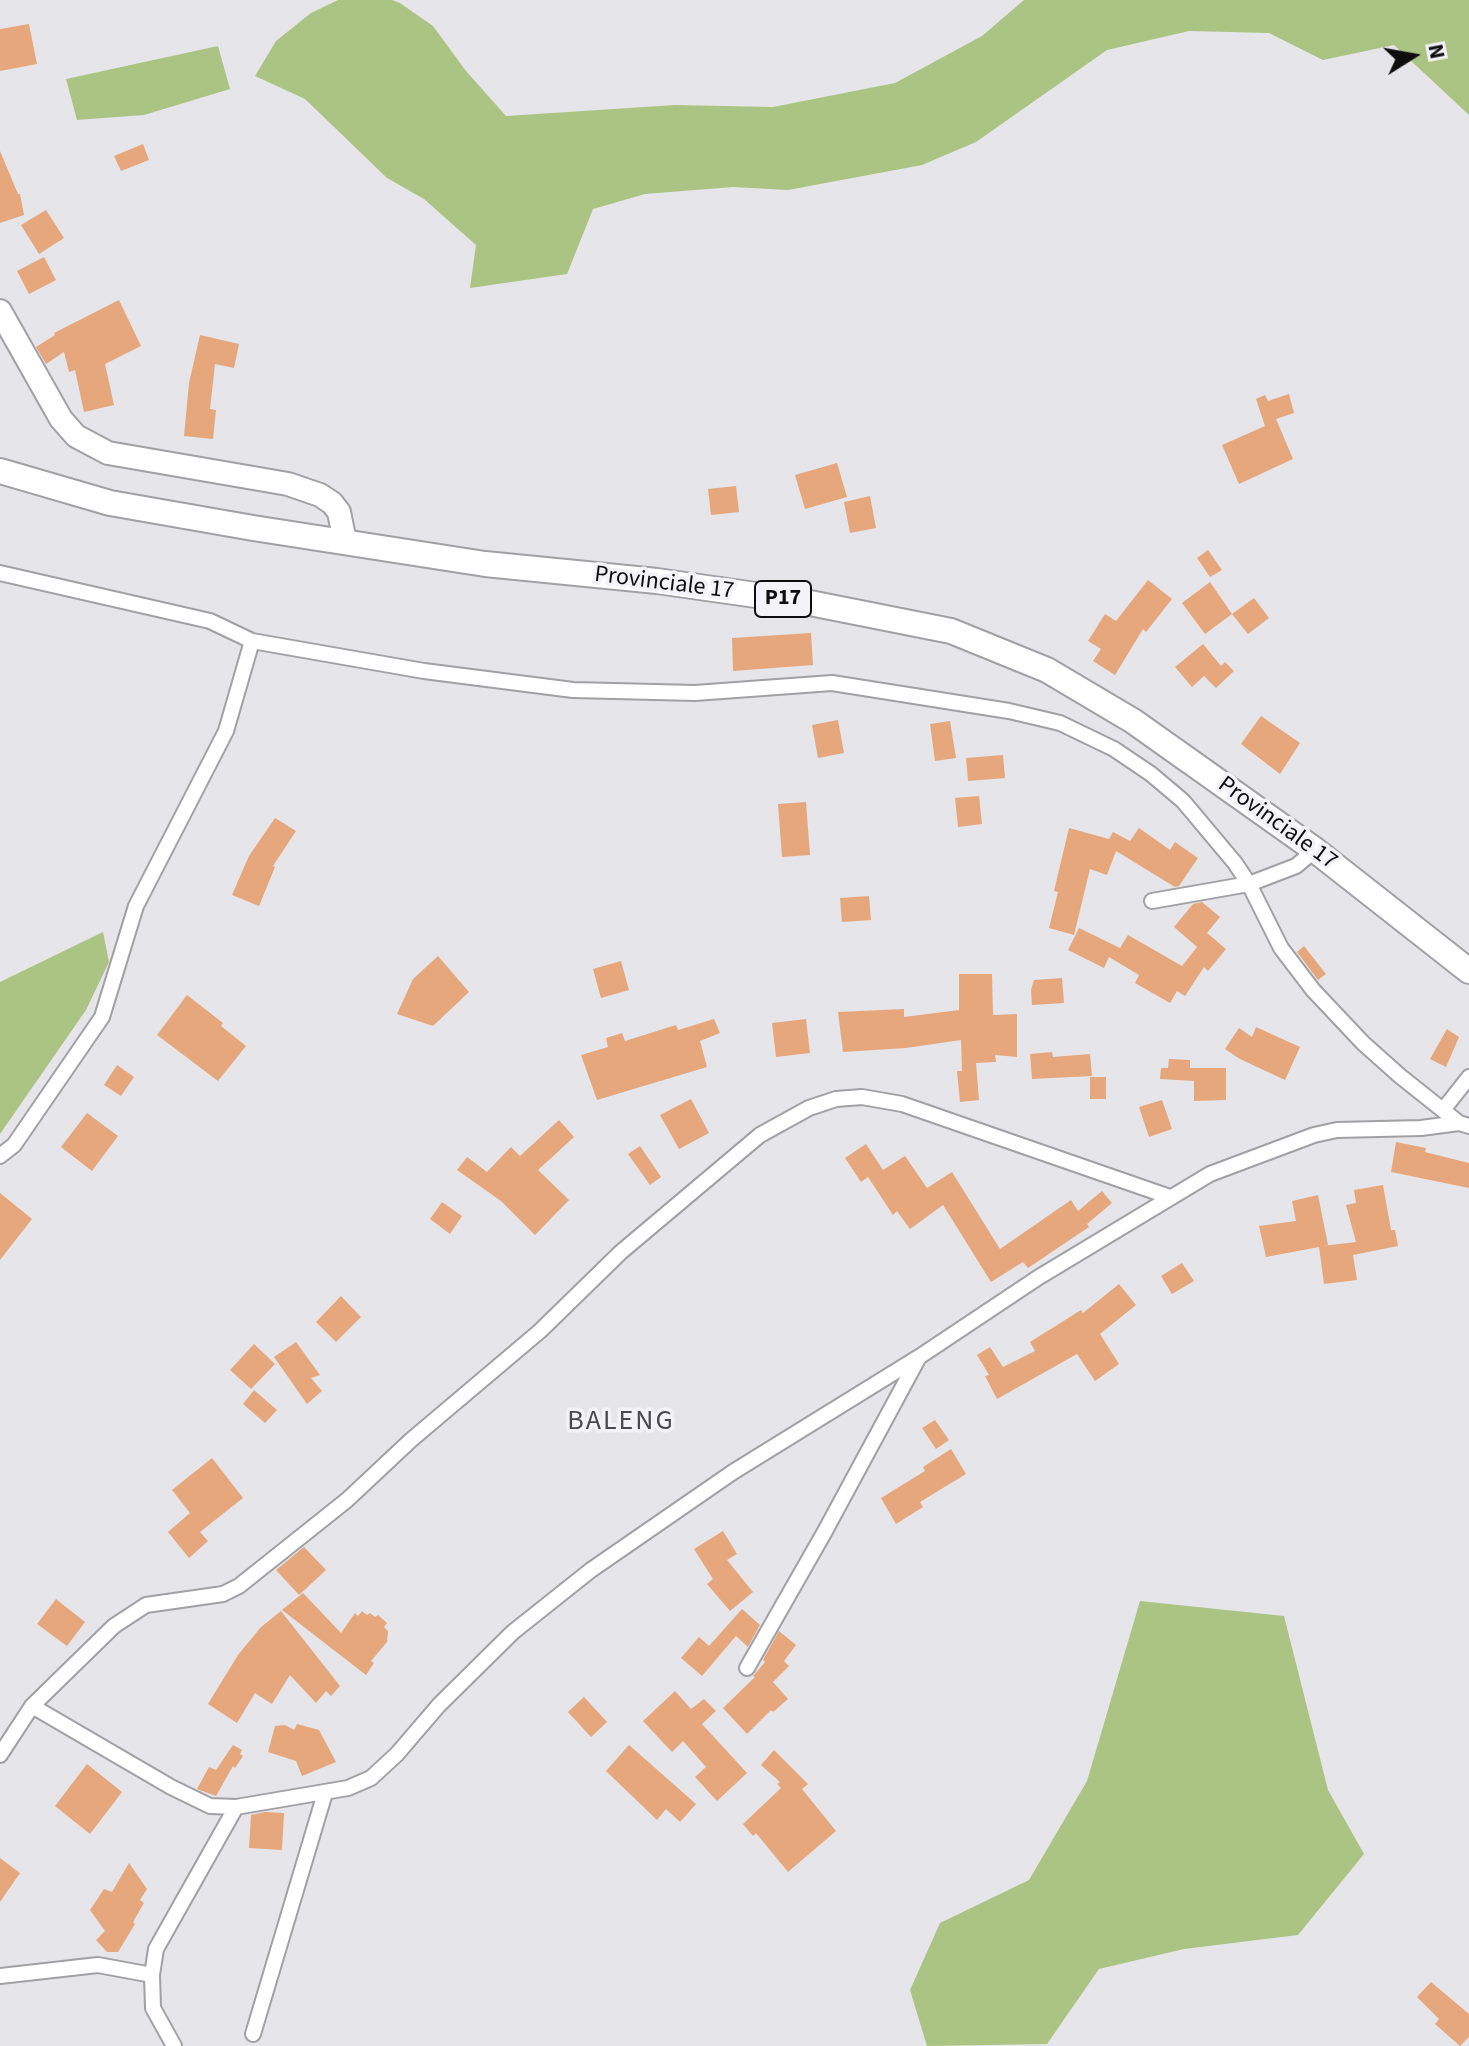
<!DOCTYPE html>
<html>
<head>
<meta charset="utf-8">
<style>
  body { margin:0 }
  #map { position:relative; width:1469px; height:2046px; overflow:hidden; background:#e5e5ea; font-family:"Source Sans 3",sans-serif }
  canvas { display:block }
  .north { position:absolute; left:1373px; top:16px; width:80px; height:80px; -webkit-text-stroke:6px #f2f2f8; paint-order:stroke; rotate:79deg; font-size:22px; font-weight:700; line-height:32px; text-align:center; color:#0e0e0f }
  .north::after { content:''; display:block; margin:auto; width:28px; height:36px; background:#0e0e0f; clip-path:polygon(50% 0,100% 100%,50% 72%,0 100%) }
</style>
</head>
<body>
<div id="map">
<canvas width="1469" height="2046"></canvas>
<div class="north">N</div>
</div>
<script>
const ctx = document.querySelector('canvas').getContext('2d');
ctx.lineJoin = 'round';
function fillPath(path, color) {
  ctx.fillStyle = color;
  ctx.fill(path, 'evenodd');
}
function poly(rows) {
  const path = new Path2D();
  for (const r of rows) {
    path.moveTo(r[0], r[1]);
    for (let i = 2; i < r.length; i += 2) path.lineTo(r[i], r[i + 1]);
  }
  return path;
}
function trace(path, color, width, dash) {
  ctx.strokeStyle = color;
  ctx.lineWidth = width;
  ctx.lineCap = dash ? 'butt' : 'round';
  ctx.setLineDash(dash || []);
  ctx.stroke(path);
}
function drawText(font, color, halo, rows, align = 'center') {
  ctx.font = font + ' "Source Sans 3",sans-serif';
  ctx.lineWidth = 7;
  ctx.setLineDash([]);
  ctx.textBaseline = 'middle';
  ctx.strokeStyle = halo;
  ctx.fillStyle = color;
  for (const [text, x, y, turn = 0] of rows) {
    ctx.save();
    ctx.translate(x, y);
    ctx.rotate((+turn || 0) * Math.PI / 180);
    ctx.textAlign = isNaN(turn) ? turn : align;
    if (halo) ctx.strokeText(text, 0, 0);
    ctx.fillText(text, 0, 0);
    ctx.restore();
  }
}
const green = poly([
  [338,0,392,0,400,3,433,26,466,71,506,116,675,105,773,107,895,83,982,36,1024,0,1469,0,1469,115,1394,45,1323,60,1269,33,1189,31,1107,50,976,142,922,165,788,190,733,187,645,194,593,209,567,274,470,288,476,245,424,199,387,178,305,99,255,76,276,41,311,13],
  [218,46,230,89,144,115,77,120,66,79],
  [103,932,109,962,86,1010,0,1134,0,982],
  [1140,1601,1284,1616,1328,1790,1364,1854,1298,1935,1184,1949,1099,1969,1047,2044,927,2046,910,1990,940,1923,1029,1880,1087,1781]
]);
const building = poly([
  [29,24,37,64,0,71,0,29],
  [143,144,149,160,121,171,114,156],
  [0,151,18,194,20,194,24,215,0,223],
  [46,210,64,238,39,254,21,225],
  [44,257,56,280,29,294,17,271],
  [119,300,141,346,105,364,114,405,84,412,75,370,69,372,64,352,46,364,36,347,55,335,54,333],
  [200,335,239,344,234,368,215,364,210,409,216,410,213,439,184,436,189,383],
  [1289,394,1294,413,1276,419,1293,459,1239,484,1222,445,1265,426,1256,399,1265,395,1268,401],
  [837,463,847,497,805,509,795,475],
  [736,486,739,512,711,515,708,489],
  [870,496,876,528,850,533,844,502],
  [1208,550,1222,570,1210,577,1197,558],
  [1148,580,1172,599,1146,632,1143,629,1115,675,1093,661,1101,649,1088,641,1105,614,1116,621],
  [1210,582,1232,614,1205,634,1182,603],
  [1254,598,1269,618,1248,634,1232,614],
  [811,633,813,665,733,671,732,638],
  [1203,644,1221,666,1225,662,1234,671,1216,688,1204,676,1192,687,1175,667],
  [1261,716,1300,743,1280,774,1241,744],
  [838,720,844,753,818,758,812,725],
  [950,721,956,758,935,761,930,724],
  [1003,755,1005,778,968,781,966,758],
  [979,796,982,824,958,827,955,798],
  [806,802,810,855,782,857,778,804],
  [275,818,296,831,273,866,275,867,259,906,232,895,249,856],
  [1069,828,1109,839,1113,832,1130,841,1139,828,1170,850,1175,842,1198,858,1179,886,1175,887,1116,851,1107,875,1090,869,1074,935,1049,928,1058,892,1054,891],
  [869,896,871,920,842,922,840,898],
  [1202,902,1220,917,1207,933,1226,949,1208,971,1204,967,1185,996,1177,991,1170,1003,1135,983,1139,975,1109,957,1104,968,1068,950,1079,928,1120,948,1128,935,1182,966,1197,947,1174,927,1193,904],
  [1304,946,1326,974,1318,980,1297,952],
  [438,956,469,992,433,1026,397,1014,413,979],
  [621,961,629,990,601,998,593,969],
  [959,974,992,974,993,1015,1017,1014,1017,1057,995,1055,996,1062,976,1063,979,1100,960,1102,957,1071,962,1071,961,1040,906,1048,843,1052,838,1012,904,1009,904,1017,959,1010],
  [1062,978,1064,1003,1032,1005,1031,990,1034,980],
  [187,995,223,1023,221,1026,246,1046,218,1081,157,1035],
  [714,1019,720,1033,700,1041,707,1067,597,1100,581,1055,608,1047,606,1038,622,1033,625,1041,676,1025,678,1030],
  [806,1019,810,1053,776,1057,772,1023],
  [1256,1027,1300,1047,1285,1080,1240,1059,1225,1049,1239,1028,1252,1037],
  [1447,1029,1459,1037,1446,1067,1430,1059],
  [1052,1052,1053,1057,1090,1054,1092,1076,1032,1079,1030,1054],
  [1169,1059,1190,1060,1190,1068,1226,1068,1226,1100,1194,1101,1194,1081,1160,1079,1161,1068,1168,1068],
  [117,1065,134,1077,121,1096,104,1085],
  [1090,1077,1106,1077,1106,1099,1090,1099],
  [691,1099,709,1133,679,1149,660,1115],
  [1162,1100,1172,1129,1149,1137,1139,1107],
  [87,1113,118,1136,92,1171,61,1147],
  [559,1120,574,1137,538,1170,569,1200,535,1235,501,1201,457,1170,467,1157,487,1172,511,1147,520,1156],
  [1396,1142,1426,1148,1425,1152,1469,1163,1469,1188,1391,1172],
  [866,1144,883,1170,905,1156,927,1188,952,1172,1000,1249,1071,1200,1078,1211,1102,1191,1112,1203,1087,1224,1089,1227,1028,1268,1023,1262,991,1282,943,1205,910,1229,897,1211,893,1215,868,1177,861,1182,845,1158],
  [640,1146,661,1177,650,1185,628,1154],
  [1383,1185,1391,1230,1395,1230,1398,1246,1353,1255,1357,1280,1324,1284,1319,1247,1266,1257,1259,1226,1296,1221,1292,1201,1318,1195,1328,1245,1322,1246,1356,1242,1346,1205,1356,1203,1354,1190],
  [0,1193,32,1219,0,1260],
  [442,1202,462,1216,450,1234,430,1219],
  [1182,1263,1194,1281,1172,1294,1161,1276],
  [1119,1284,1136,1305,1100,1334,1119,1364,1095,1381,1077,1354,997,1399,985,1376,989,1375,977,1355,990,1347,1003,1367,1035,1351,1030,1342,1081,1310,1083,1313],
  [341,1296,361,1317,336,1342,316,1322],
  [296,1342,320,1375,311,1378,322,1391,307,1404,274,1357],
  [254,1344,275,1364,251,1389,230,1370],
  [254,1390,277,1410,265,1423,243,1404],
  [935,1420,949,1440,936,1449,922,1428],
  [951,1449,966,1474,920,1502,923,1507,896,1524,881,1498,925,1471,923,1467],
  [212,1458,243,1498,200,1532,208,1541,189,1558,168,1532,190,1513,172,1490],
  [723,1531,737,1554,727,1560,753,1592,730,1611,707,1584,713,1579,694,1549],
  [304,1547,326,1570,299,1595,276,1570],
  [303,1593,341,1633,355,1613,358,1616,362,1611,367,1615,370,1613,375,1617,378,1615,387,1623,384,1627,388,1631,387,1642,371,1661,374,1663,366,1675,282,1610],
  [56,1599,85,1622,67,1646,37,1624],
  [742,1609,760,1625,748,1647,736,1636,702,1676,681,1658,699,1637,709,1646],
  [281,1611,340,1686,331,1696,326,1691,316,1703,290,1675,272,1704,255,1693,237,1723,208,1704,238,1655,261,1627],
  [779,1631,796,1645,784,1661,789,1666,773,1682,788,1699,773,1712,771,1710,747,1734,723,1708,755,1677,753,1676,765,1662,763,1660],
  [675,1691,691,1709,704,1699,716,1711,702,1724,747,1773,717,1801,695,1777,706,1767,683,1741,672,1752,643,1721],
  [584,1697,607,1722,591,1737,568,1712],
  [297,1724,319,1730,336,1762,302,1776,296,1761,268,1752,275,1726,285,1725,294,1730],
  [233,1745,242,1750,240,1754,243,1756,235,1768,233,1766,216,1796,197,1789,209,1767,216,1770],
  [629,1745,696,1804,680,1822,666,1809,657,1820,606,1771],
  [774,1750,808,1784,802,1789,836,1831,788,1872,756,1833,753,1836,743,1824,781,1788,777,1784,780,1782,761,1765],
  [87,1764,122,1792,90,1834,55,1806],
  [265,1812,284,1813,282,1850,249,1848,251,1815],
  [0,1858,20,1873,0,1902],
  [129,1863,147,1889,140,1900,144,1903,133,1922,135,1924,118,1952,107,1952,96,1940,105,1931,90,1910,104,1889,112,1892],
  [1431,1982,1469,2014,1469,2037,1460,2046,1435,2024,1439,2019,1417,1997]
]);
const street = poly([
  [0,573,210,621,252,641,424,671,573,690,695,693,832,683,1009,711,1060,723,1114,749,1151,774,1183,801,1235,863,1249,884,1281,948,1313,990,1363,1043,1400,1076,1459,1123,1469,1126],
  [1152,901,1249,884,1296,866,1315,850],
  [1443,1110,1469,1077],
  [0,1156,14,1145,102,1017,136,906,226,731,252,641],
  [747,1668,824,1533,919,1357,1039,1277,1210,1174,1314,1135,1337,1130,1421,1128,1459,1123],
  [32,1706,171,1787,210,1806,236,1807,348,1788,371,1778,397,1754,439,1705,513,1632,591,1570,733,1472,919,1357],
  [0,1755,32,1706,114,1626,146,1605,223,1594,239,1586,347,1500,411,1440,540,1331,621,1252,760,1135,809,1108,836,1099,862,1097,902,1104,1170,1197],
  [0,1976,98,1965,152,1975],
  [253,2034,325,1793],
  [174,2046,153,2008,152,1975,156,1949,236,1807]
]);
const secondary = poly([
  [0,311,61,419,76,436,108,453,288,484,320,495,332,503,339,512,345,542]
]);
const primary = poly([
  [0,471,110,503,253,528,485,564,657,581,805,602,951,631,1047,670,1133,721,1315,850,1469,971]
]);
const shields = [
  [783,599,56]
];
const shieldNames = [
  ["P17",783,599]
];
const streetNames = [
  ["Provinciale 17",664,584,7],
  ["Provinciale 17",1277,824,36]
];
const quarterNames = [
  ["BALENG",621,1423]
];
fillPath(green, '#acc483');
fillPath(building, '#e7a77d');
trace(street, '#a0a0a5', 18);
trace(secondary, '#a0a0a5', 26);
trace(primary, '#a0a0a5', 28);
trace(street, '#fff', 14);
trace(secondary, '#fff', 22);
trace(primary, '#fff', 24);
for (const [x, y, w] of shields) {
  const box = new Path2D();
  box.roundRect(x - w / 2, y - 18, w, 36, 6);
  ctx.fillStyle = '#f2f2f8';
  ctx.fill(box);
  trace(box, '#0e0e0f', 2);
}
drawText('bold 22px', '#0e0e0f', null, shieldNames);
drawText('24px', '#0e0e0f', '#f2f2f8', streetNames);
ctx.letterSpacing = '2px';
drawText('28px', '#4a4a4e', '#f2f2f8', quarterNames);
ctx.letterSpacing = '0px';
</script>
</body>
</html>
